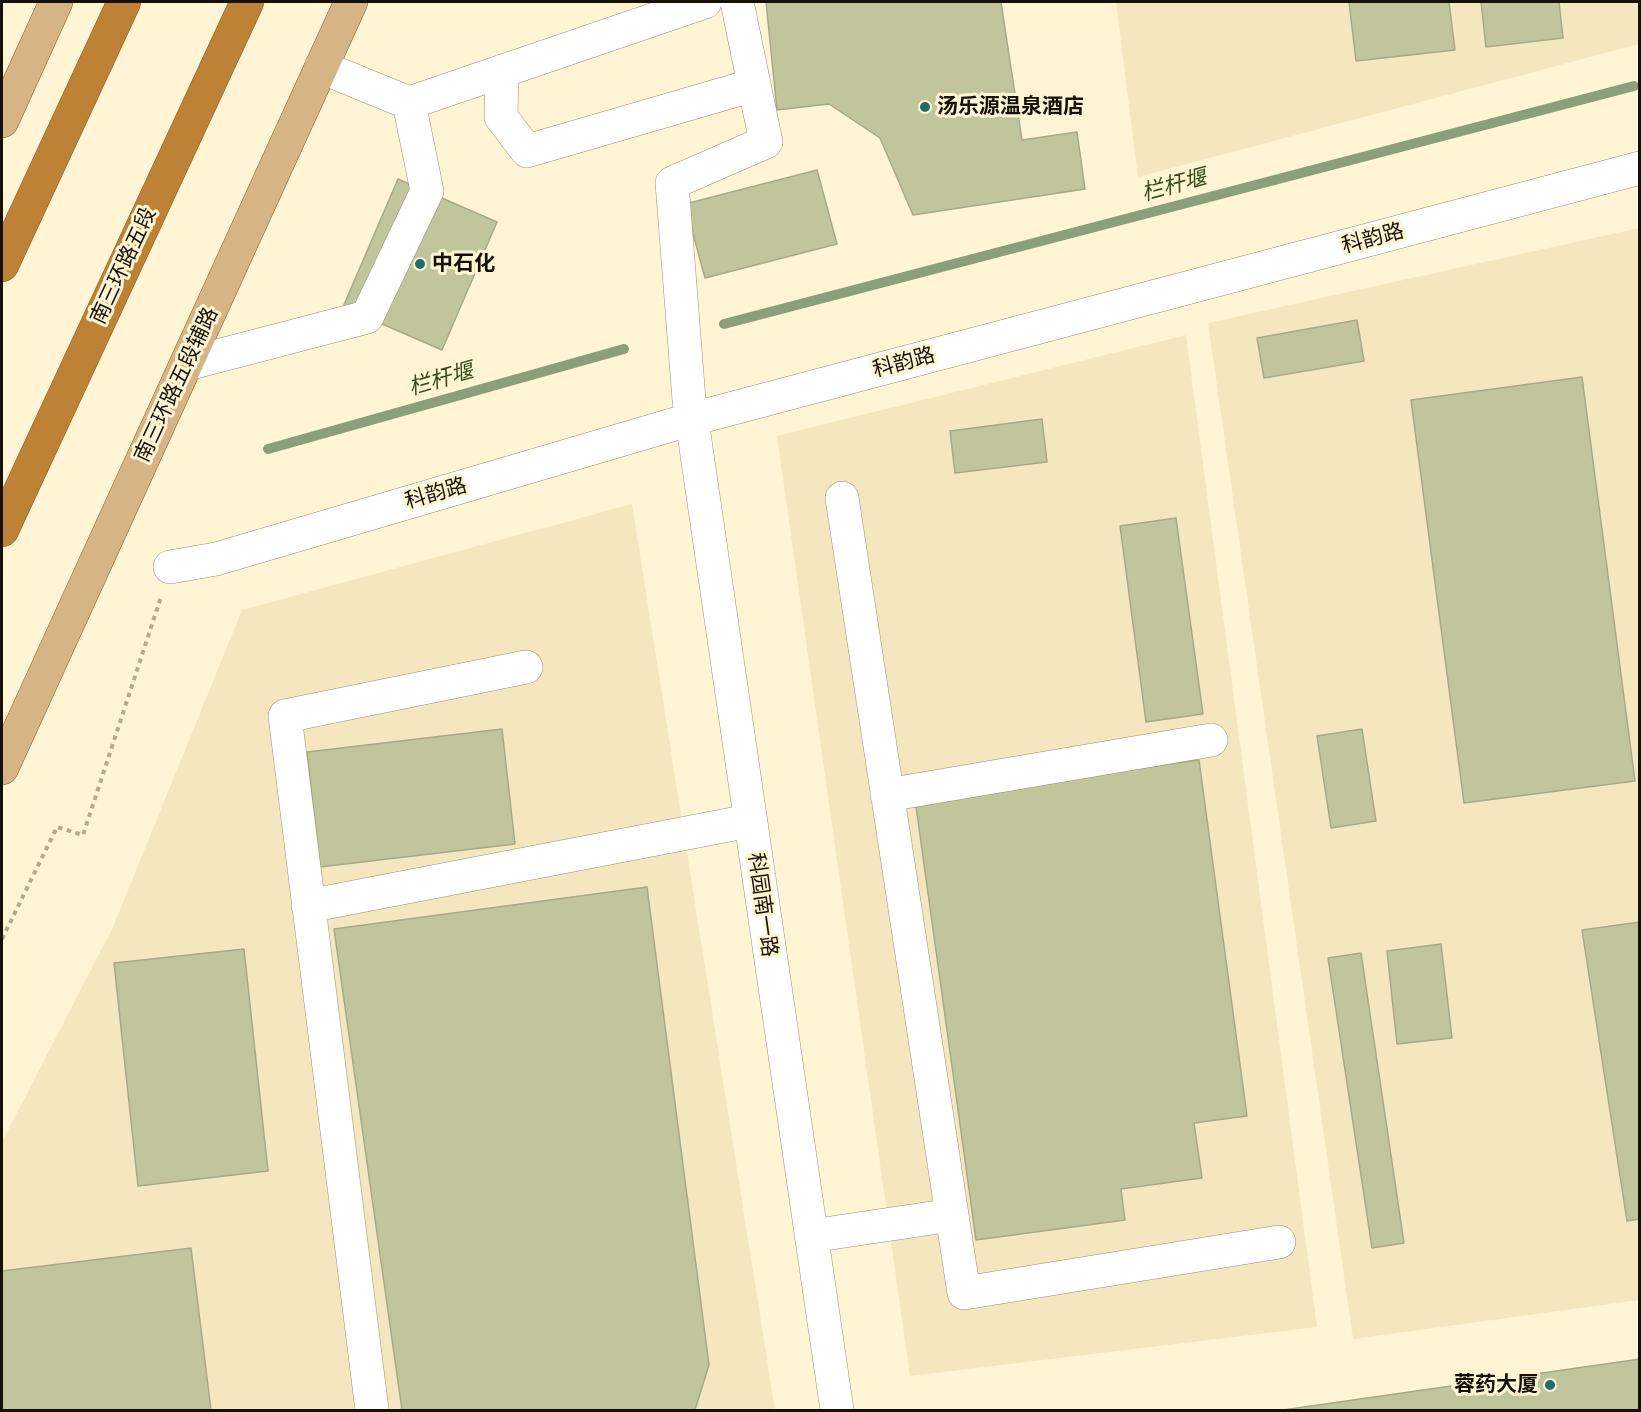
<!DOCTYPE html>
<html>
<head>
<meta charset="utf-8">
<style>
  body { margin:0 }
  #map { position:relative; width:1641px; height:1412px; overflow:hidden; background:#fff4d4; font-family:"Fira Sans Condensed",sans-serif }
  canvas { display:block }
  .frame { position:absolute; inset:0; border:3px solid #151106; pointer-events:none }
</style>
</head>
<body>
<div id="map">
<canvas width="1641" height="1412"></canvas>
<div class="frame"></div>
</div>
<script>
const ctx = document.querySelector('canvas').getContext('2d');
ctx.lineJoin = 'round';
function fillPath(path, color) {
  ctx.fillStyle = color;
  ctx.fill(path, 'evenodd');
}
function poly(rows) {
  const path = new Path2D();
  for (const r of rows) {
    path.moveTo(r[0], r[1]);
    for (let i = 2; i < r.length; i += 2) path.lineTo(r[i], r[i + 1]);
  }
  return path;
}
function trace(path, color, width, dash) {
  ctx.strokeStyle = color;
  ctx.lineWidth = width;
  ctx.lineCap = dash ? 'butt' : 'round';
  ctx.setLineDash(dash || []);
  ctx.stroke(path);
}
function drawText(font, color, halo, rows, align = 'center') {
  ctx.font = font + ' "Fira Sans Condensed","Noto Sans SC",sans-serif';
  ctx.lineWidth = 6;
  ctx.setLineDash([]);
  ctx.textBaseline = 'middle';
  ctx.strokeStyle = halo;
  ctx.fillStyle = color;
  for (const [text, x, y, turn = 0] of rows) {
    ctx.save();
    ctx.translate(x, y);
    ctx.rotate((+turn || 0) * Math.PI / 180);
    ctx.textAlign = isNaN(turn) ? turn : align;
    if (halo) ctx.strokeText(text, 0, 0);
    ctx.fillText(text, 0, 0);
    ctx.restore();
  }
}
const built = poly([
  [1116,2,1639,2,1639,44,1138,177],
  [1639,228,1639,1300,1353,1339,1208,323],
  [1186,335,1317,1327,910,1376,777,436],
  [632,504,775,1410,2,1410,2,1142,113,927,242,610]
]);
const stream = poly([
  [724,324,1634,86],
  [268,449,624,349]
]);
const building = poly([
  [766,2,1001,2,1022,140,1077,132,1085,189,913,215,880,138,829,104,777,110,766,2],
  [1349,2,1449,2,1455,50,1356,61,1349,2],
  [1481,2,1559,2,1563,38,1486,47,1481,2],
  [817,170,837,244,705,278,685,204,817,170],
  [398,179,497,222,442,350,343,307,398,179],
  [1357,320,1364,361,1264,378,1257,338,1357,320],
  [1582,377,1635,781,1464,803,1411,400,1582,377],
  [1042,419,1047,462,955,473,950,431,1042,419],
  [1176,518,1203,714,1146,722,1120,526,1176,518],
  [502,729,515,844,320,867,307,752,502,729],
  [1362,729,1376,821,1331,828,1317,736,1362,729],
  [1199,760,1247,1116,1194,1123,1202,1178,1121,1189,1125,1220,976,1240,915,799,1199,760],
  [647,887,709,1365,695,1410,402,1410,334,929,647,887],
  [1640,922,1640,1219,1627,1221,1582,930,1640,922],
  [1441,944,1452,1038,1397,1044,1387,951,1441,944],
  [244,949,268,1171,138,1186,114,963,244,949],
  [1361,953,1404,1243,1372,1248,1328,958,1361,953],
  [191,1248,211,1410,2,1410,2,1271,191,1248],
  [1640,1359,1640,1410,1283,1410,1640,1359]
]);
const path = poly([
  [2,939,57,827,83,835,161,597]
]);
const minor = poly([
  [737,2,766,142,672,183,689,400,837,1410],
  [321,67,409,103,705,2],
  [502,71,501,117,527,151,754,85],
  [187,364,367,317,427,191,409,103],
  [170,567,216,559,692,419,1640,168],
  [887,795,1211,740],
  [308,906,749,821],
  [952,1215,964,1293,1279,1242],
  [811,1236,952,1215,842,498],
  [372,1410,285,716,526,667]
]);
const major = poly([
  [2,121,56,2],
  [2,768,351,2]
]);
const highway = poly([
  [2,265,124,2],
  [2,530,247,2]
]);
const markers = [
  [925,107,6,"#216d6b"],
  [420,264,6,"#216d6b"],
  [1550,1385,6,"#216d6b"]
];
const poiNames = [
  ["汤乐源温泉酒店",937,107],
  ["中石化",432,264],
  ["蓉药大厦",1538,1385,"right"]
];
const streetNames = [
  ["科韵路",1373,239,-15],
  ["南三环路五段",124,266,-65],
  ["科韵路",904,363,-15],
  ["南三环路五段辅路",177,385,-65],
  ["科韵路",436,494,-16],
  ["科园南一路",762,905,82]
];
const waterNames = [
  ["栏杆堰",1174,186,-15],
  ["栏杆堰",441,380,-16]
];
fillPath(built, '#f4e7c0');
trace(stream, '#8b9f7b', 10);
fillPath(building, '#c1c59b');
trace(building, '#a6a98a', 1.5);
trace(minor, '#9a8f73', 34);
trace(major, '#825a25', 34);
trace(highway, '#825a25', 34);
trace(path, '#b3aa91', 4, [4.5, 4.5]);
trace(minor, '#fff', 33);
trace(major, '#d7b486', 33);
trace(highway, '#bd8235', 33);
for (const [x, y, r, color] of markers) {
  const dot = new Path2D();
  dot.arc(x, y, r, 0, 2 * Math.PI);
  ctx.fillStyle = color;
  ctx.fill(dot);
  trace(dot, '#fff4d4', 2);
}
drawText('bold 21px', '#151106', '#fff4d4', poiNames, 'left');
drawText('21px', '#151106', '#fff4d4', streetNames);
drawText('italic 22px', '#334e18', '#fff4d4', waterNames);
</script>
</body>
</html>
